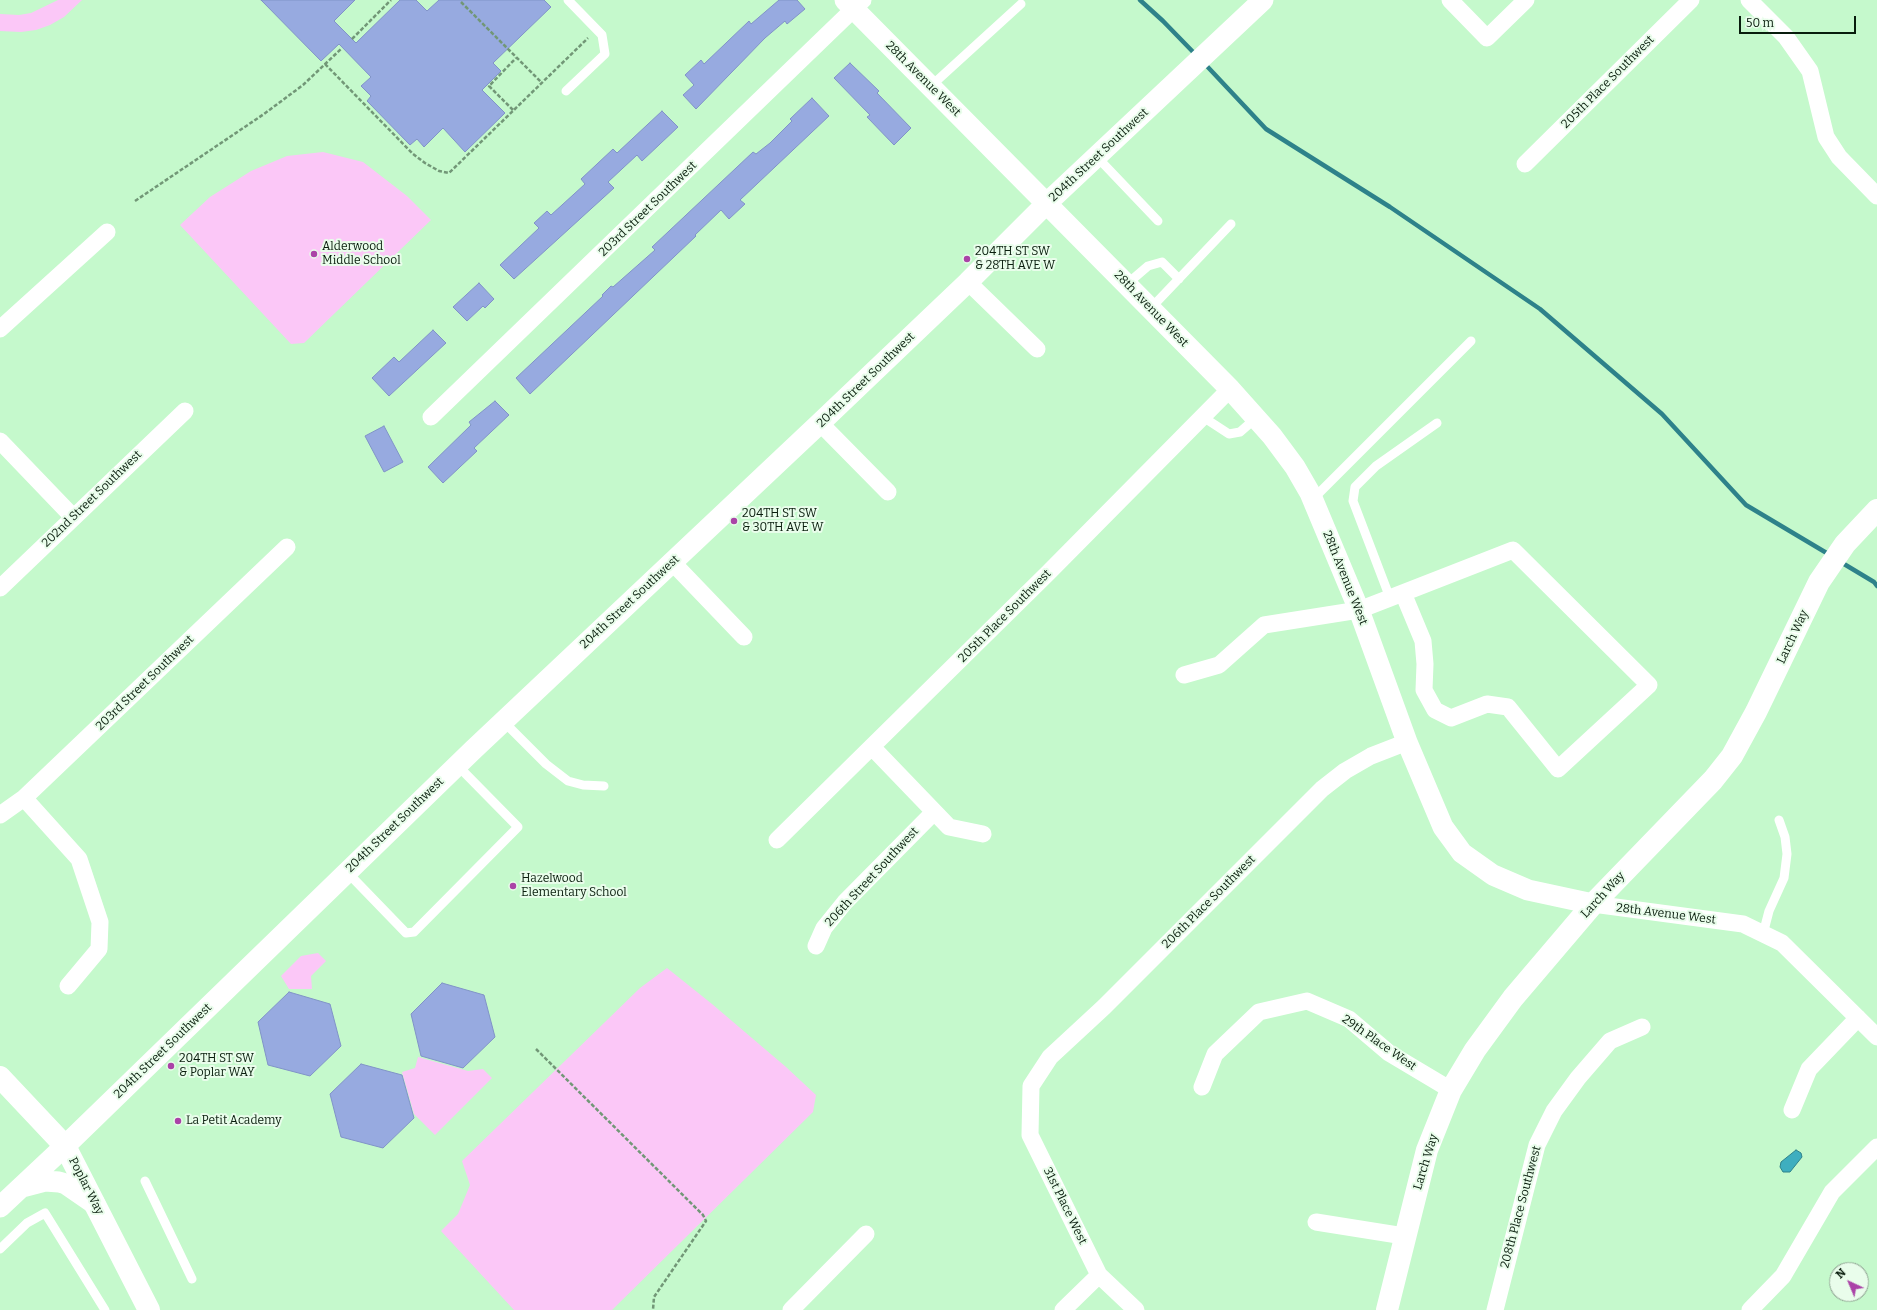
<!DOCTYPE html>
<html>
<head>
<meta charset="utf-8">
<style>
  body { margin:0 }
  #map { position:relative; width:1877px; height:1310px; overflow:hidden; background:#c5f9cc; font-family:Bitter,serif }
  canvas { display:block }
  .north { position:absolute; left:1829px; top:1262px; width:40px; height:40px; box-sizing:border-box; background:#e9fdeb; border:1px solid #8fa392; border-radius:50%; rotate:316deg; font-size:11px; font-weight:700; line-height:16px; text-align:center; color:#091d0d }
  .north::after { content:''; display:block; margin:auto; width:14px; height:18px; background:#aa43a7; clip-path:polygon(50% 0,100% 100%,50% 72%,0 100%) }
  .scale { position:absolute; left:1739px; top:16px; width:117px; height:18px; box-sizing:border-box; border:2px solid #091d0d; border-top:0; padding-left:5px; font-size:12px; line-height:14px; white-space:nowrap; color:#091d0d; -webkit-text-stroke:3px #e9fdeb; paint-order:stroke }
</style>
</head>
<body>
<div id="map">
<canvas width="1877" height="1310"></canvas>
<div class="north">N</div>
<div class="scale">50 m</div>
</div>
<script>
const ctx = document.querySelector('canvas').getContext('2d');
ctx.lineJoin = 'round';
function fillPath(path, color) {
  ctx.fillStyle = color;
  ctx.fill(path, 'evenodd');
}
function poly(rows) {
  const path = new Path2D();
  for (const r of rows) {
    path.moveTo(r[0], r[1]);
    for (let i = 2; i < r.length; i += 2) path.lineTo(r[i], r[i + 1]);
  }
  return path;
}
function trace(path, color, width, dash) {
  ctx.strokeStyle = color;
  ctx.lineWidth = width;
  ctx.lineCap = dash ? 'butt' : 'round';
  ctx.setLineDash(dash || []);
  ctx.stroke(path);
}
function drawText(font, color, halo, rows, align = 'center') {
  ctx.font = font + ' Bitter,serif';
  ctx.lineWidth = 4;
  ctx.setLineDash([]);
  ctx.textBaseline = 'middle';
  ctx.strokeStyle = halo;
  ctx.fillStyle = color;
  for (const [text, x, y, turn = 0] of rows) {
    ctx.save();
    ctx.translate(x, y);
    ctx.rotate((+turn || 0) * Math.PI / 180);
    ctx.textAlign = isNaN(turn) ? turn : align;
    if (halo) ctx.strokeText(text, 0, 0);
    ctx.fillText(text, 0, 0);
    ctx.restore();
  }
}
const green = poly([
  [58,0,82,0,64,17,50,25,36,30,21,32,0,31,0,14,19,15,31,13],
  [323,152,363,162,407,196,431,220,304,343,291,344,180,225,210,197,251,171,287,156],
  [318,953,326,961,311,976,312,989,289,989,281,976,301,956],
  [667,968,712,1004,786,1067,816,1095,813,1112,612,1310,514,1310,441,1231,458,1214,470,1185,462,1161,640,988],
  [418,1057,468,1071,483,1069,492,1078,435,1135,414,1114,402,1072,415,1068]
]);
const water = poly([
  [1796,1150,1801,1153,1802,1157,1790,1172,1783,1172,1780,1167,1781,1162,1796,1150]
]);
const stream = poly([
  [1140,0,1163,21,1196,55],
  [1204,63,1266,129,1390,207,1540,309,1662,414,1746,505,1830,555],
  [1839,561,1874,582,1877,586]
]);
const building = poly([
  [261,0,355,0,334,21,356,43,400,0,416,0,427,11,439,0,544,0,551,7,493,63,501,71,482,90,505,113,465,152,443,128,424,147,417,139,410,145,367,101,371,96,361,86,371,77,339,44,321,61,261,0],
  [779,0,797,0,805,9,787,24,785,21,765,38,696,109,683,95,694,85,685,75,701,60,704,64,749,21,751,24,779,0],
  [850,63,879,91,877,93,911,128,894,145,867,117,870,115,834,78,850,63],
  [812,98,829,116,740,200,745,204,729,219,721,210,695,235,696,236,530,394,516,378,603,296,602,295,611,286,613,287,655,250,652,247,753,152,756,154,770,143,792,121,790,119,812,98],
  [662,111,678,127,642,161,637,155,608,182,614,188,514,279,500,265,539,228,534,223,547,211,551,215,585,184,581,179,613,149,617,153,662,111],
  [479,283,494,299,485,308,483,306,467,321,453,307,479,283],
  [433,330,446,343,389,396,372,378,394,357,399,362,433,330],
  [495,401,509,415,474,448,477,451,443,483,428,467,471,425,469,422,495,401],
  [384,426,403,462,384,472,365,436,384,426],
  [442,983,484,995,495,1037,463,1068,421,1056,411,1014,442,983],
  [289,992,330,1004,341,1046,310,1076,268,1065,258,1022,289,992],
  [361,1064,402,1075,414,1118,383,1148,341,1137,330,1094,361,1064]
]);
const path = poly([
  [461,2,542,83],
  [352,39,391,0],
  [325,64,413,154,425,163,439,171,449,173,588,38],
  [513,110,489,86,516,58],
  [135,201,264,114,303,85,342,48],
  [536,1049,703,1215,706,1221,654,1297,653,1310]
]);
const service = poly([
  [931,86,1021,4],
  [566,91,605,54,602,35,568,0],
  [1097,157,1158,221],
  [1127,284,1148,266,1162,262,1179,279],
  [1151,308,1231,224],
  [1203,417,1229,434,1240,432,1256,418],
  [1313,499,1471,341],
  [1390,598,1353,501,1355,487,1376,466,1437,423],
  [503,721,546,764,568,781,583,785,604,786],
  [347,872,406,933,414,932,518,827,457,765],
  [1763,934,1769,911,1784,878,1787,854,1785,837,1779,820],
  [145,1181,192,1279],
  [0,1249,27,1223,45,1213,105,1310]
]);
const minor = poly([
  [1450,0,1487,38,1526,0],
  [1749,0,1786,37,1810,71,1826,137,1839,157,1877,196],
  [1525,164,1691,0],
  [968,282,1037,349],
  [0,329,107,232],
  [431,417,863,0],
  [820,423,888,492],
  [0,441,73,517],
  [673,563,744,637],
  [0,588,185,411],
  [1184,675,1219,665,1264,625,1359,610,1390,598,1513,550,1649,685,1558,769,1508,707,1487,704,1451,718,1435,710,1424,690,1425,664,1423,641,1403,593],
  [872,747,949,827,983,834],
  [24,798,79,859,100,922,99,949,68,986],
  [0,815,24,798,287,547],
  [777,840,1048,573,1230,389],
  [1593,904,1743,924,1782,943,1877,1037],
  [816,946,824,928,845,902,934,812],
  [1202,1087,1215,1054,1259,1012,1307,1001,1349,1019,1389,1053,1451,1090],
  [1792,1110,1809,1069,1858,1018],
  [1316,1222,1404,1236],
  [791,1310,866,1234],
  [1063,1310,1099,1275],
  [1136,1310,1099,1275,1030,1135,1031,1086,1050,1057,1104,1007,1322,789,1345,771,1371,756,1407,742],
  [1495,1310,1537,1145,1554,1111,1578,1078,1610,1041,1642,1027],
  [1750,1310,1783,1276,1832,1192,1877,1147]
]);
const tertiary = poly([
  [845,0,1230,389,1272,436,1295,467,1310,493,1359,610,1407,742,1443,827,1462,853,1493,875,1528,890,1593,904],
  [22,1187,45,1181,59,1182,66,1184,95,1204],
  [0,1207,65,1146,473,750,820,423,968,282,1047,203,1263,0]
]);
const secondary = poly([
  [0,1077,65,1146,149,1310],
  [1387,1310,1427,1150,1451,1090,1475,1050,1513,998,1593,904,1713,780,1732,756,1756,712,1819,582,1845,544,1877,510]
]);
const markers = [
  [314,254,4,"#aa43a7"],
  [967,259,4,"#aa43a7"],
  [734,521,4,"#aa43a7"],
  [513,886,4,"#aa43a7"],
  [171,1066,4,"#aa43a7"],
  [178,1121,4,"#aa43a7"]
];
const streetNames = [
  ["28th Avenue West",923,79,45],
  ["205th Place Southwest",1608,82,-45],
  ["204th Street Southwest",1099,155,-43],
  ["203rd Street Southwest",648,209,-44],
  ["28th Avenue West",1151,309,46],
  ["204th Street Southwest",866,380,-44],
  ["202nd Street Southwest",92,499,-44],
  ["28th Avenue West",1345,578,68],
  ["204th Street Southwest",630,602,-43],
  ["205th Place Southwest",1005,616,-45],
  ["Larch Way",1793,637,-65],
  ["203rd Street Southwest",145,683,-44],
  ["204th Street Southwest",395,825,-44],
  ["206th Street Southwest",872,877,-47],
  ["Larch Way",1603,895,-47],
  ["206th Place Southwest",1209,902,-45],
  ["28th Avenue West",1666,914,7],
  ["29th Place West",1379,1043,35],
  ["204th Street Southwest",163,1051,-44],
  ["Larch Way",1426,1162,-73],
  ["Poplar Way",86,1186,63],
  ["31st Place West",1065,1206,64],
  ["208th Place Southwest",1521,1207,-75]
];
const poiNames = [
  ["Alderwood",322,247],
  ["Middle School",322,261],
  ["204TH ST SW",975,252],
  ["& 28TH AVE W",975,266],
  ["204TH ST SW",742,514],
  ["& 30TH AVE W",742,528],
  ["Hazelwood",521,879],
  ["Elementary School",521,893],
  ["204TH ST SW",179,1059],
  ["& Poplar WAY",179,1073],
  ["La Petit Academy",186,1121]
];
fillPath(green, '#fbc7f7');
fillPath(water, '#3eaebf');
trace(water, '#2e828a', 1);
trace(stream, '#2e828a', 4.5);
fillPath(building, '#97aae0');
trace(building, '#8093c7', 1);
trace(path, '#729777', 2.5, [4, 2]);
trace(service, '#fff', 9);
trace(minor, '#fff', 17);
trace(tertiary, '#fff', 21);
trace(secondary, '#fff', 22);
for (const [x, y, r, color] of markers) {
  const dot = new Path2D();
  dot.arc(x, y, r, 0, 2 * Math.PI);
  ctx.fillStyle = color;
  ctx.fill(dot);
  trace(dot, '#e9fdeb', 1.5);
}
drawText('12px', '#091d0d', '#e9fdeb', streetNames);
drawText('12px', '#091d0d', '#e9fdeb', poiNames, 'left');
</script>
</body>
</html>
